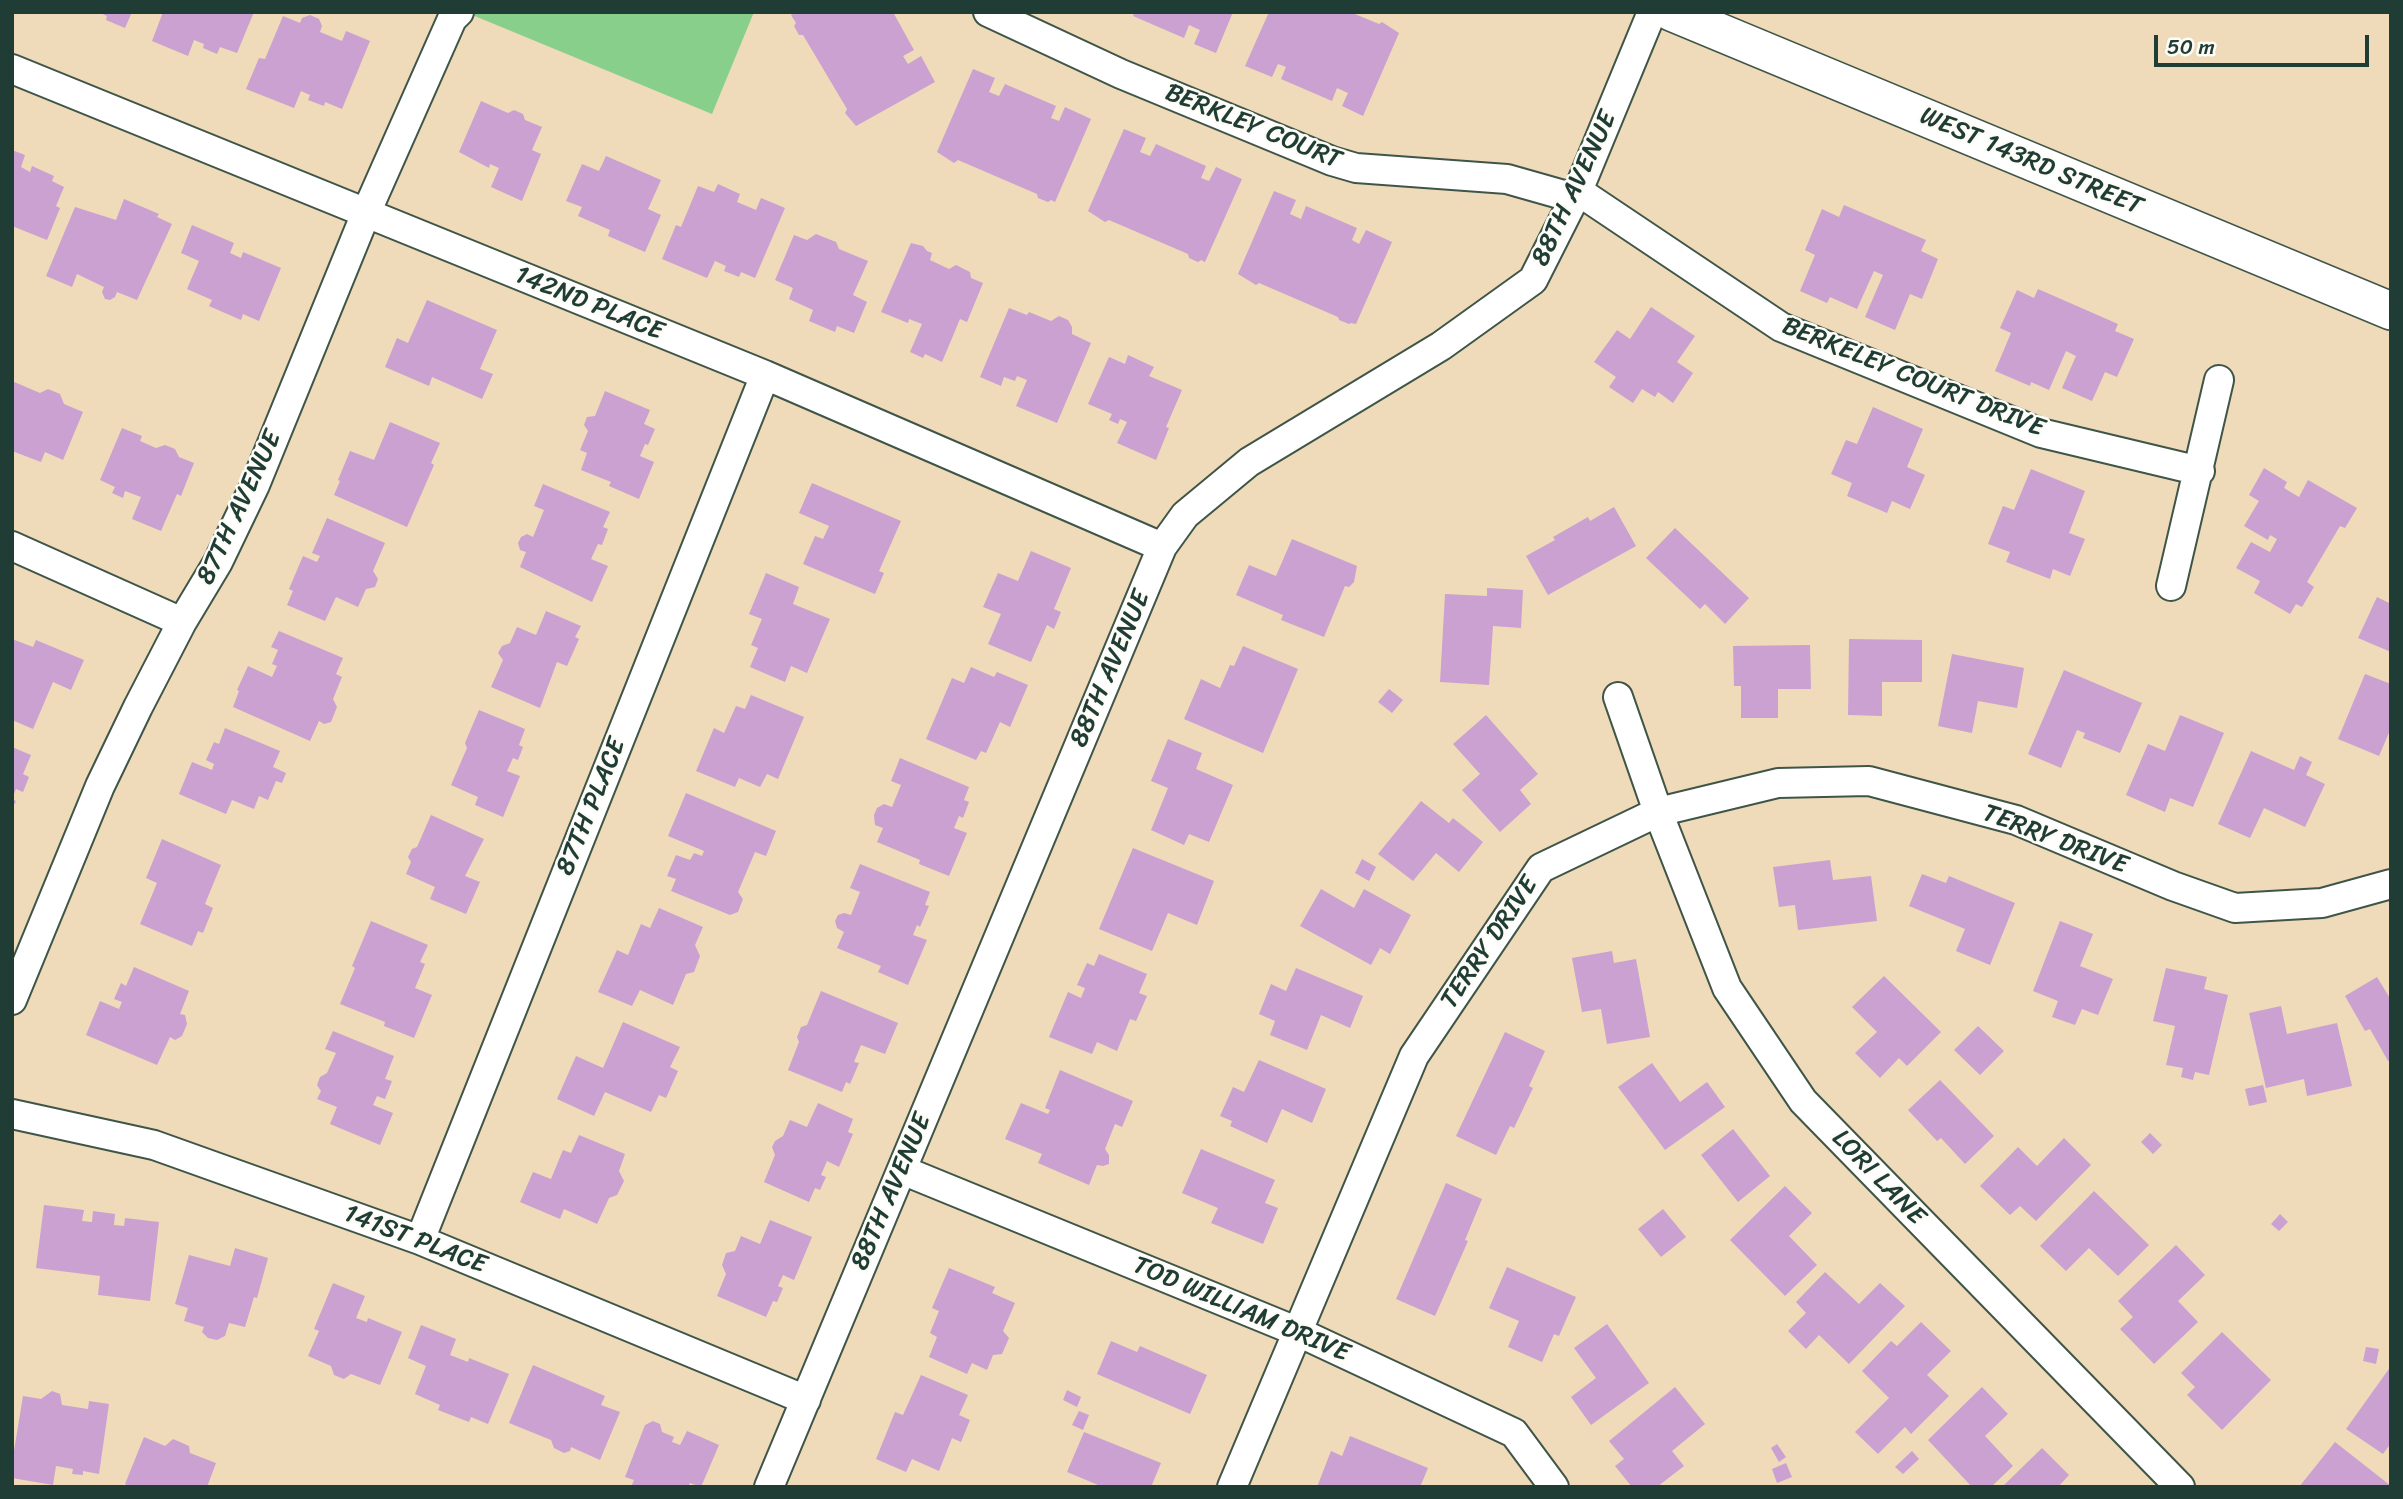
<!DOCTYPE html>
<html>
<head>
<meta charset="utf-8">
<style>
  body { margin:0 }
  #map { position:relative; width:2403px; height:1499px; overflow:hidden; background:#efdbb9; font-family:Sriracha,sans-serif }
  canvas { display:block }
  .frame { position:absolute; inset:0; border:14px solid #1f3d34; pointer-events:none }
  .scale { position:absolute; left:2154px; top:35px; width:215px; height:32px; box-sizing:border-box; border:4px solid #1f3d34; border-top:0; padding-left:9px; font-size:21px; line-height:24px; white-space:nowrap; color:#1f3d34; -webkit-text-stroke:5px #fdfcf7; paint-order:stroke }
</style>
</head>
<body>
<div id="map">
<canvas width="2403" height="1499"></canvas>
<div class="frame"></div>
<div class="scale">50 m</div>
</div>
<script>
const ctx = document.querySelector('canvas').getContext('2d');
ctx.lineJoin = 'round';
function fillPath(path, color) {
  ctx.fillStyle = color;
  ctx.fill(path, 'evenodd');
}
function poly(rows) {
  const path = new Path2D();
  for (const r of rows) {
    path.moveTo(r[0], r[1]);
    for (let i = 2; i < r.length; i += 2) path.lineTo(r[i], r[i + 1]);
  }
  return path;
}
function trace(path, color, width, dash) {
  ctx.strokeStyle = color;
  ctx.lineWidth = width;
  ctx.lineCap = dash ? 'butt' : 'round';
  ctx.setLineDash(dash || []);
  ctx.stroke(path);
}
function drawText(font, color, halo, rows, align = 'center') {
  ctx.font = font + ' Sriracha,sans-serif';
  ctx.lineWidth = 5;
  ctx.setLineDash([]);
  ctx.textBaseline = 'middle';
  ctx.strokeStyle = halo;
  ctx.fillStyle = color;
  for (const [text, x, y, turn = 0] of rows) {
    ctx.save();
    ctx.translate(x, y);
    ctx.rotate((+turn || 0) * Math.PI / 180);
    ctx.textAlign = isNaN(turn) ? turn : align;
    if (halo) ctx.strokeText(text, 0, 0);
    ctx.fillText(text, 0, 0);
    ctx.restore();
  }
}
const green = poly([
  [465,12,754,12,712,114]
]);
const building = poly([
  [98,12,132,12,125,28,106,20,107,16],
  [163,12,254,12,237,53,220,47,217,54,203,48,204,44,194,40,188,56,152,41],
  [797,12,893,12,914,50,903,56,908,64,921,56,935,82,856,126,845,113,847,109,803,35,799,35,794,26,796,23,791,15],
  [1135,12,1233,12,1216,53,1194,44,1200,30,1189,25,1184,38,1133,16],
  [1269,12,1350,12,1379,24,1382,22,1399,33,1363,116,1342,106,1348,93,1337,88,1332,101,1281,79,1286,67,1278,64,1272,77,1245,66],
  [310,15,319,19,322,26,320,32,342,41,346,31,370,41,342,109,325,102,324,106,308,100,310,95,301,91,294,108,246,89,259,58,265,59,283,16,300,23,302,18],
  [973,69,995,78,989,92,999,96,1005,84,1056,106,1051,118,1059,121,1065,107,1091,119,1055,202,1051,200,1048,202,1038,198,1037,194,958,160,954,163,937,152],
  [481,101,508,113,514,110,523,114,525,120,542,127,532,150,541,154,522,201,491,187,499,168,490,164,489,168,459,152],
  [1124,129,1146,138,1140,152,1150,156,1156,144,1206,166,1201,178,1209,181,1216,167,1242,179,1205,262,1201,260,1198,262,1189,258,1188,254,1109,220,1105,222,1088,211],
  [12,150,25,155,21,167,30,172,32,166,54,176,52,181,64,187,56,206,60,208,47,240,12,226,14,221,12,220],
  [606,156,661,180,648,209,661,215,645,252,608,236,610,230,578,216,582,207,566,201,582,164,599,171],
  [718,184,740,194,737,202,756,210,761,198,785,208,755,278,741,272,739,277,724,271,726,266,715,261,707,278,662,259,676,225,681,227,698,186,714,192],
  [1274,191,1296,200,1290,214,1301,219,1306,206,1357,228,1352,240,1359,244,1366,230,1392,242,1356,324,1351,323,1349,324,1339,320,1338,317,1259,283,1256,285,1238,274],
  [124,199,159,214,157,217,172,224,137,300,117,292,115,297,110,300,105,299,102,292,104,287,77,274,72,287,46,276,75,207,116,220],
  [1844,205,1926,240,1921,251,1938,259,1922,299,1910,294,1895,330,1865,317,1883,275,1874,271,1857,309,1830,297,1827,303,1800,291,1815,255,1805,250,1822,209,1839,217],
  [192,225,234,243,230,253,241,258,243,252,281,268,259,321,243,314,241,320,209,306,212,300,187,289,199,261,181,253],
  [816,234,836,242,839,249,868,261,853,295,867,302,854,333,837,326,835,332,809,321,813,310,789,299,793,288,775,280,794,235,807,240],
  [911,243,923,246,927,251,932,253,930,260,949,269,956,265,970,272,971,278,983,283,967,322,960,319,942,362,925,354,923,358,910,352,922,324,909,319,908,323,881,312],
  [2038,289,2118,324,2115,331,2134,339,2117,377,2105,372,2092,401,2062,388,2076,356,2066,351,2049,390,2031,382,2030,386,1995,371,2011,333,2000,328,2017,290,2034,298],
  [427,300,497,330,480,369,493,374,482,399,432,377,429,386,385,367,397,338,408,343],
  [1651,307,1695,336,1677,362,1693,373,1673,403,1658,392,1655,397,1642,389,1633,403,1609,387,1616,377,1594,362,1617,330,1630,339],
  [1009,308,1027,315,1029,312,1051,321,1059,316,1068,320,1072,327,1072,334,1091,343,1057,423,1016,406,1027,380,1017,376,1015,381,1004,377,1001,386,980,377],
  [1128,355,1154,367,1149,376,1182,390,1166,427,1169,428,1156,460,1117,443,1127,422,1120,419,1118,424,1109,420,1112,414,1088,404,1109,357,1125,364],
  [12,381,40,393,48,389,60,394,64,404,83,412,63,460,45,452,41,462,12,451],
  [605,391,650,410,644,424,655,429,648,445,645,444,640,456,654,462,639,499,609,486,611,482,581,470,587,453,580,450,588,431,584,425,587,417,595,416],
  [1873,407,1923,429,1907,467,1925,475,1910,509,1892,501,1887,513,1847,496,1852,483,1831,474,1846,440,1857,444],
  [390,422,440,443,431,463,434,465,407,527,334,495,340,481,338,480,350,451,374,460],
  [122,428,142,436,140,441,156,448,165,445,175,449,179,457,194,463,181,496,177,494,161,531,132,519,141,497,125,491,123,498,112,493,115,487,100,480],
  [2264,468,2287,482,2284,488,2299,497,2308,480,2357,508,2345,528,2340,526,2307,582,2314,587,2302,607,2296,604,2290,614,2254,593,2260,581,2236,568,2251,542,2270,552,2277,539,2270,535,2268,540,2244,526,2259,501,2249,495],
  [2031,469,2085,491,2069,533,2085,539,2070,576,2053,569,2050,579,2006,562,2010,552,1988,544,2003,506,2014,510],
  [812,483,901,521,879,571,884,573,875,594,803,564,815,536,823,539,829,526,799,513],
  [543,484,610,512,603,527,608,529,602,545,598,544,591,559,608,566,592,602,520,567,526,552,520,550,518,543,521,537,527,534,533,537,544,510,534,506],
  [1614,507,1636,546,1548,595,1526,556,1555,540,1553,537,1588,517,1590,521],
  [327,518,385,543,373,571,378,579,375,587,366,589,358,607,336,597,325,621,287,605,293,591,289,589,303,556,317,562,320,556,312,553],
  [1675,528,1749,598,1725,624,1705,604,1700,609,1646,558],
  [1292,539,1357,566,1354,582,1349,587,1345,586,1324,637,1281,620,1283,615,1236,595,1249,565,1276,576],
  [1031,551,1071,568,1054,609,1061,612,1054,629,1047,625,1031,662,988,644,1001,614,983,607,998,573,1018,581],
  [766,573,799,587,793,604,830,619,807,673,791,666,785,682,750,667,758,648,751,645,762,619,749,614],
  [1487,588,1523,590,1521,628,1493,626,1489,685,1440,682,1445,594,1487,596],
  [2377,597,2391,604,2391,652,2358,638],
  [546,611,581,626,575,637,579,639,567,666,557,662,540,708,491,687,503,660,498,653,502,646,510,643,517,627,536,635],
  [279,631,343,658,336,674,342,677,333,699,337,707,331,722,324,724,319,721,310,741,233,707,239,691,237,690,248,666,272,677,277,666,272,664,278,650,271,647],
  [12,639,33,647,36,640,84,660,71,690,53,682,33,729,12,720],
  [1849,639,1922,640,1922,682,1882,682,1882,716,1848,715],
  [1810,645,1811,689,1778,689,1778,718,1741,718,1741,686,1734,686,1733,646],
  [1243,646,1298,669,1263,753,1184,719,1201,679,1220,688,1230,665,1234,666],
  [1952,654,2024,668,2017,708,1978,701,1972,733,1938,726],
  [971,667,994,677,997,672,1028,685,1010,727,1000,722,986,753,981,751,976,760,926,739,952,678,964,683],
  [2064,670,2142,703,2120,753,2083,738,2085,733,2077,730,2061,768,2028,754],
  [2365,674,2391,684,2391,728,2379,756,2338,739],
  [1389,689,1403,700,1392,713,1378,702],
  [751,695,804,717,778,779,767,774,760,787,739,778,735,787,696,771,714,728,724,733,736,706,745,709],
  [479,710,525,729,519,745,523,747,518,760,513,758,507,771,520,776,503,817,475,805,478,797,451,785,467,748,465,743],
  [1486,715,1538,774,1520,790,1531,804,1500,832,1462,790,1480,774,1453,744],
  [2180,715,2224,733,2193,807,2170,798,2165,812,2126,795,2148,744,2165,751],
  [225,728,280,751,273,767,286,773,282,783,276,781,268,800,259,796,254,809,232,800,226,814,179,794,192,762,212,770,214,764,206,760,214,742,219,744],
  [1168,739,1202,753,1196,769,1233,785,1209,842,1189,834,1184,845,1151,830,1168,788,1151,781],
  [12,747,31,755,23,774,29,777,23,792,16,789,12,799,16,801,12,809],
  [2251,751,2294,770,2300,756,2312,762,2306,775,2325,784,2305,827,2264,808,2250,838,2218,824],
  [900,758,969,787,964,800,969,802,963,818,959,816,954,828,967,833,949,876,919,864,920,860,877,842,883,828,875,825,874,815,877,808,884,804,892,807,901,785,891,781],
  [686,793,776,831,766,856,755,852,738,892,743,899,738,912,730,915,671,891,676,879,667,876,676,855,690,860,694,853,702,856,704,851,668,836],
  [1421,801,1449,823,1453,818,1483,842,1459,872,1436,853,1413,881,1378,854],
  [431,815,484,839,465,876,480,882,466,914,430,899,435,887,406,874,411,862,408,857,412,849,417,847],
  [162,839,221,865,205,904,213,908,203,933,198,931,192,946,140,924,157,883,146,878],
  [1133,848,1214,881,1197,925,1168,913,1152,951,1099,929],
  [1362,859,1376,867,1369,881,1355,873],
  [1830,860,1833,880,1871,876,1877,921,1798,930,1795,905,1779,907,1773,867],
  [860,864,930,892,925,905,929,906,920,927,917,925,913,935,927,940,908,985,878,972,881,966,837,948,844,932,837,928,835,921,838,915,844,913,851,915,860,892,850,888],
  [1922,874,1946,883,1949,876,2015,903,1990,965,1956,951,1965,929,1909,906],
  [1321,889,1354,908,1364,889,1411,915,1390,954,1380,948,1371,965,1300,926],
  [659,908,703,927,695,945,700,956,694,972,686,974,673,1005,640,990,632,1006,598,992,617,950,628,955,641,924,650,928],
  [371,921,428,945,420,962,425,964,415,988,432,995,414,1038,384,1026,385,1022,340,1004,355,968,352,966],
  [2060,921,2093,934,2080,966,2113,979,2098,1015,2082,1009,2075,1025,2052,1017,2058,1001,2033,991],
  [1612,951,1614,963,1636,959,1650,1037,1607,1044,1601,1009,1582,1012,1572,958],
  [1099,954,1147,974,1139,993,1147,996,1136,1021,1130,1019,1117,1051,1097,1042,1092,1054,1049,1037,1068,992,1081,998,1085,988,1077,985,1087,963,1094,966],
  [134,967,189,991,180,1014,185,1015,187,1024,182,1036,175,1040,170,1037,157,1065,86,1035,100,1001,119,1009,122,1002,114,999,121,983,126,986],
  [1296,968,1363,996,1350,1028,1321,1015,1307,1050,1270,1035,1275,1021,1259,1014,1271,984,1286,991],
  [2166,968,2207,977,2204,989,2228,995,2209,1075,2195,1072,2193,1080,2181,1077,2183,1068,2166,1065,2175,1026,2153,1021],
  [1884,976,1941,1032,1907,1066,1899,1058,1880,1078,1855,1053,1877,1032,1852,1007],
  [2377,977,2391,1000,2391,1060,2388,1061,2370,1029,2365,1031,2345,996],
  [821,991,898,1023,885,1054,861,1045,854,1062,859,1063,850,1084,846,1082,842,1092,788,1070,799,1042,797,1037,801,1027,807,1025],
  [2281,1006,2287,1034,2337,1023,2352,1086,2307,1096,2304,1079,2266,1088,2249,1013],
  [623,1022,680,1047,670,1067,678,1071,666,1098,659,1095,651,1112,605,1092,594,1116,557,1099,576,1056,603,1068],
  [1978,1026,2004,1051,1980,1075,1954,1050],
  [333,1031,394,1056,385,1079,392,1081,385,1099,377,1096,373,1105,393,1113,380,1145,330,1124,337,1107,317,1099,321,1091,317,1085,320,1077,327,1073,336,1053,325,1049],
  [1505,1032,1545,1051,1529,1086,1533,1088,1514,1128,1510,1126,1496,1155,1456,1136],
  [1259,1060,1326,1089,1312,1123,1282,1109,1267,1143,1230,1126,1232,1121,1220,1116,1233,1087,1244,1092],
  [1652,1063,1680,1102,1707,1082,1725,1107,1665,1150,1618,1087],
  [1060,1070,1133,1101,1122,1127,1115,1124,1105,1149,1109,1155,1109,1164,1103,1166,1097,1165,1089,1185,1038,1163,1042,1154,1005,1139,1021,1103,1048,1114,1050,1110,1045,1108],
  [1940,1080,1994,1136,1965,1164,1941,1138,1937,1141,1908,1110],
  [2263,1085,2267,1102,2249,1106,2245,1089],
  [818,1103,853,1119,848,1132,853,1134,839,1167,827,1161,821,1175,826,1177,820,1190,815,1188,809,1202,764,1182,775,1155,772,1147,775,1141,783,1136,790,1120,807,1127],
  [1733,1129,1770,1176,1738,1202,1701,1155],
  [2150,1133,2162,1145,2153,1154,2141,1142],
  [579,1135,625,1154,619,1171,624,1181,617,1195,609,1198,597,1224,564,1209,560,1219,520,1202,533,1172,551,1179,563,1150,571,1153],
  [2064,1138,2091,1165,2036,1221,2020,1206,2010,1215,1980,1186,2018,1147,2037,1166],
  [1201,1149,1275,1180,1265,1203,1278,1208,1263,1244,1211,1223,1218,1208,1182,1193],
  [1446,1183,1482,1199,1465,1240,1468,1241,1435,1316,1396,1299],
  [1785,1186,1812,1213,1789,1236,1817,1265,1785,1296,1730,1240],
  [2094,1191,2149,1245,2118,1276,2089,1248,2066,1271,2040,1246],
  [44,1205,84,1210,82,1221,92,1222,93,1211,115,1214,114,1225,124,1226,125,1218,159,1222,150,1301,98,1295,100,1276,36,1268],
  [1663,1209,1686,1237,1661,1257,1638,1229],
  [2280,1214,2288,1222,2279,1231,2271,1224],
  [770,1220,812,1237,794,1280,783,1275,778,1286,783,1288,777,1302,773,1301,766,1317,717,1296,726,1274,722,1265,726,1253,735,1251,741,1236,760,1244],
  [2176,1245,2205,1275,2178,1301,2198,1322,2154,1364,2120,1329,2133,1317,2118,1301],
  [235,1248,268,1258,257,1298,254,1297,245,1327,229,1323,225,1336,217,1340,208,1338,202,1332,204,1327,184,1321,188,1308,175,1304,189,1255,230,1266],
  [1507,1267,1576,1297,1559,1336,1554,1334,1542,1362,1508,1347,1519,1321,1489,1308],
  [949,1268,995,1287,992,1293,1015,1303,1003,1331,1009,1338,1002,1354,993,1355,987,1370,972,1363,967,1374,929,1357,937,1337,930,1333,939,1311,932,1308],
  [1825,1272,1859,1304,1880,1283,1905,1306,1849,1364,1819,1335,1806,1349,1788,1331,1806,1313,1796,1302],
  [333,1283,365,1296,356,1318,367,1322,368,1318,402,1332,380,1385,351,1374,344,1379,334,1375,331,1366,308,1356,319,1331,314,1329],
  [1921,1322,1951,1351,1927,1375,1949,1396,1911,1434,1905,1427,1878,1454,1855,1432,1889,1398,1862,1371,1891,1341,1897,1346],
  [1607,1324,1649,1383,1591,1425,1571,1397,1596,1378,1574,1348],
  [421,1325,456,1339,450,1355,468,1362,469,1358,509,1374,488,1424,471,1417,469,1422,438,1410,440,1405,415,1394,426,1366,408,1358],
  [2222,1332,2271,1380,2222,1430,2187,1395,2195,1387,2181,1373],
  [1111,1341,1137,1352,1140,1346,1207,1375,1190,1414,1097,1374],
  [2366,1347,2379,1349,2376,1364,2363,1361],
  [533,1365,605,1396,601,1405,620,1412,600,1460,571,1447,570,1451,564,1453,554,1448,551,1440,509,1423],
  [2391,1366,2391,1443,2383,1454,2346,1429],
  [921,1375,968,1395,959,1415,970,1420,961,1442,952,1438,939,1471,912,1459,906,1472,876,1459,895,1412,903,1415],
  [1675,1387,1705,1424,1672,1451,1684,1466,1657,1487,1632,1487,1615,1466,1624,1459,1609,1441],
  [1982,1387,2008,1414,1985,1436,2013,1466,1991,1487,1972,1487,1928,1440],
  [1067,1390,1081,1397,1077,1407,1063,1400],
  [52,1391,60,1394,62,1405,88,1409,89,1401,109,1404,99,1474,83,1471,83,1475,72,1474,73,1469,56,1466,53,1485,12,1478,12,1463,23,1396,41,1399],
  [1079,1411,1089,1415,1083,1430,1072,1425],
  [653,1421,660,1424,662,1432,674,1437,672,1442,680,1445,687,1431,719,1445,701,1487,690,1483,688,1487,631,1487,634,1480,625,1477,645,1425],
  [1084,1432,1161,1463,1151,1487,1097,1487,1098,1485,1067,1472],
  [1350,1436,1428,1468,1420,1487,1317,1487,1331,1451,1342,1456],
  [144,1437,165,1446,173,1439,189,1446,190,1453,216,1463,207,1487,131,1487,125,1484],
  [2335,1442,2391,1486,2391,1487,2299,1487],
  [1777,1444,1786,1457,1779,1462,1771,1448],
  [2042,1448,2069,1475,2058,1487,2002,1487],
  [1912,1451,1919,1459,1903,1474,1895,1467],
  [1786,1463,1792,1477,1777,1483,1772,1469]
]);
const minor = poly([
  [988,12,1121,74,1332,161,1356,168,1507,179,1574,198],
  [12,69,765,375,1162,547],
  [1578,191,1781,327,2041,433,2200,471],
  [12,546,182,622],
  [2171,586,2219,380],
  [1618,697,1658,812,1727,988,1803,1101,2180,1487],
  [12,1000,100,786,138,707,182,622,218,562,255,485,366,213,452,19,459,12],
  [12,1114,154,1145,420,1240,806,1400],
  [902,1170,1296,1331,1514,1433,1554,1487],
  [420,1240,765,375],
  [769,1487,1162,547,1185,515,1249,462,1441,346,1533,280,1578,191,1652,12],
  [1232,1487,1414,1056,1541,868,1658,812,1778,783,1869,781,2016,820,2173,886,2235,908,2322,903,2391,884]
]);
const major = poly([
  [1671,12,2391,311]
]);
const streetNames = [
  ["BERKLEY COURT",1253,127,22],
  ["WEST 143RD STREET",2031,162,23],
  ["88TH AVENUE",1575,189,-65],
  ["142ND PLACE",589,304,22],
  ["BERKELEY COURT DRIVE",1913,378,22],
  ["87TH AVENUE",240,508,-65],
  ["88TH AVENUE",1111,669,-67],
  ["87TH PLACE",592,807,-68],
  ["TERRY DRIVE",2055,840,21],
  ["TERRY DRIVE",1490,943,-56],
  ["LORI LANE",1878,1178,46],
  ["88TH AVENUE",892,1192,-67],
  ["141ST PLACE",415,1240,21],
  ["TOD WILLIAM DRIVE",1241,1310,23]
];
fillPath(green, '#88cf8b');
fillPath(building, '#caa1d0');
trace(minor, '#3e5548', 32);
trace(major, '#3e5548', 40);
trace(minor, '#fff', 28);
trace(major, '#fff', 37);
drawText('26px', '#1f3d34', '#fdfcf7', streetNames);
</script>
</body>
</html>
